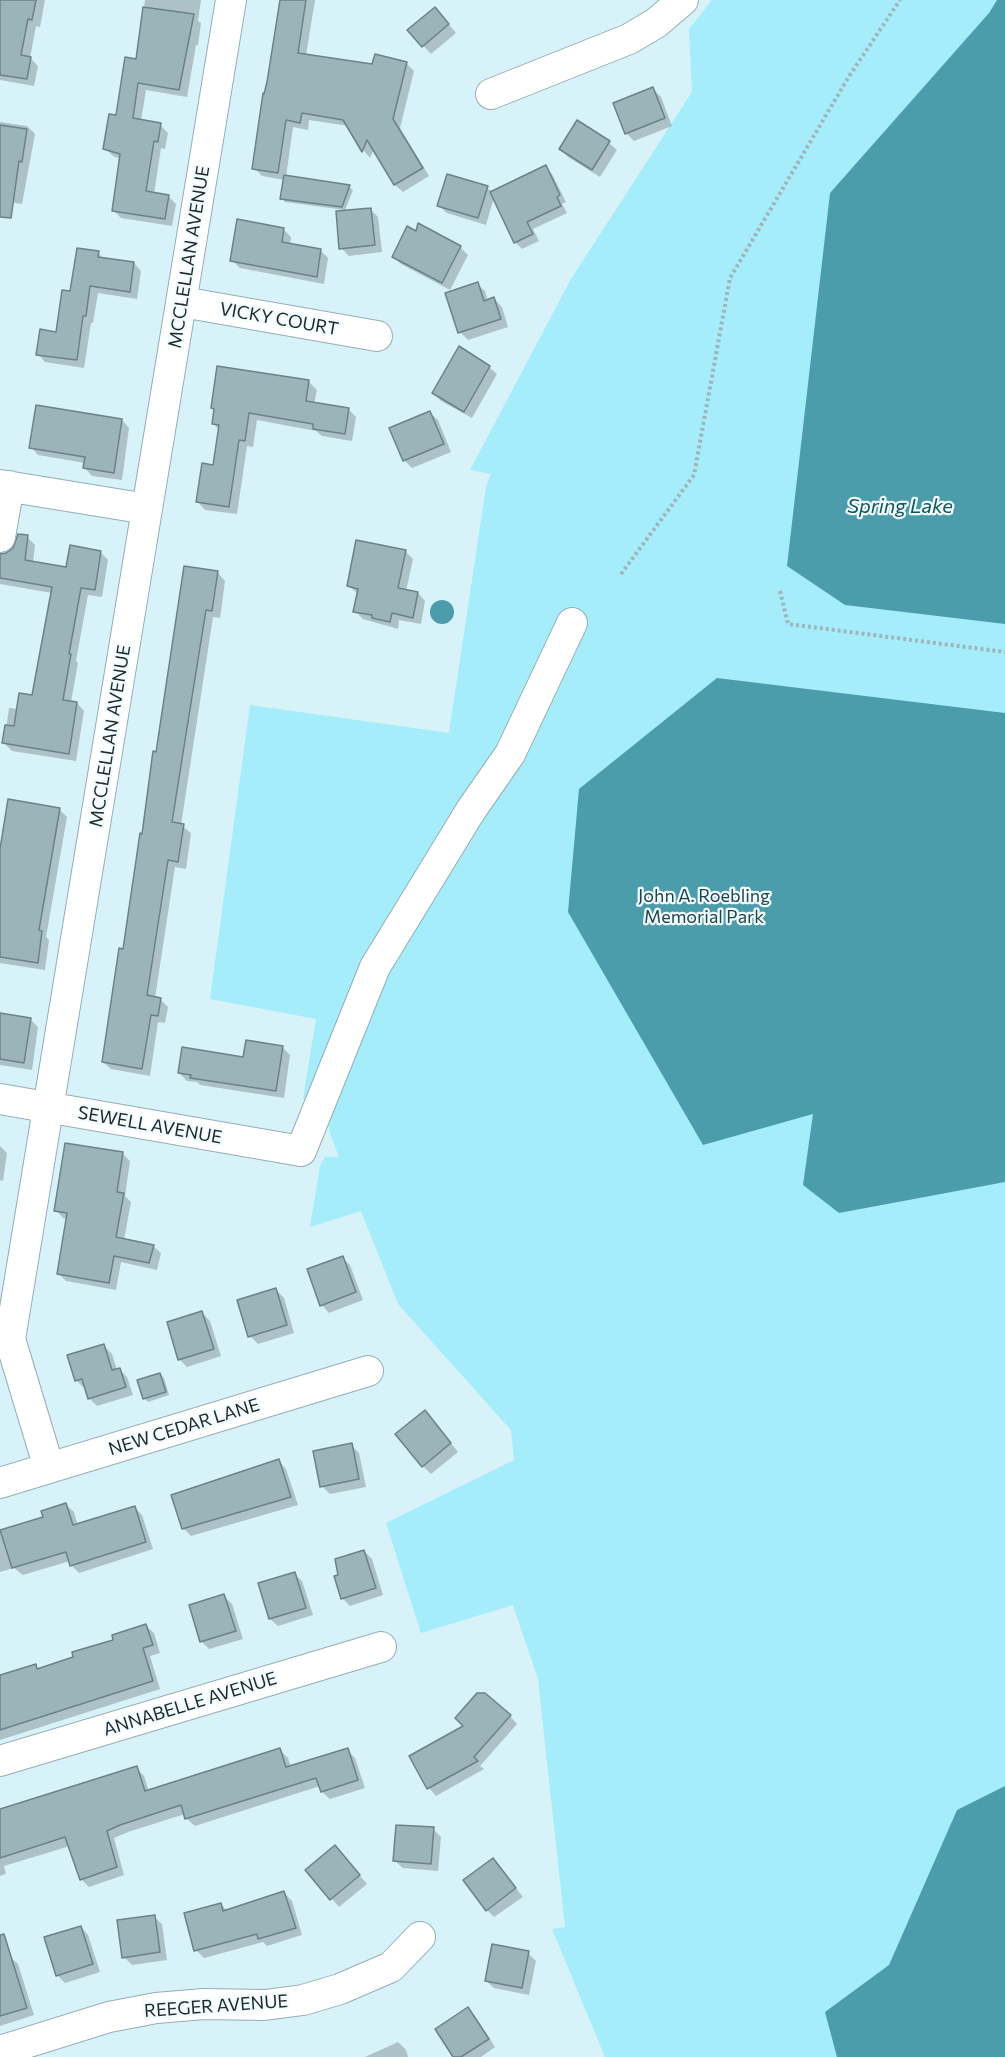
<!DOCTYPE html>
<html>
<head>
<meta charset="utf-8">
<style>
  body { margin:0 }
  canvas { display:block; background:#d7f2f8 }
</style>
</head>
<body>
<canvas width="1005" height="2057"></canvas>
<script>
const ctx = document.querySelector('canvas').getContext('2d');
ctx.lineJoin = 'round';
function fillPath(path, color) {
  ctx.fillStyle = color;
  ctx.fill(path, 'evenodd');
}
function poly(rows) {
  const path = new Path2D();
  for (const r of rows) {
    if (r.length === 3) {
      path.moveTo(r[0] + r[2], r[1]);
      path.arc(r[0], r[1], r[2], 0, 2 * Math.PI);
      continue;
    }
    path.moveTo(r[0], r[1]);
    for (let i = 2; i < r.length; i += 2) path.lineTo(r[i], r[i + 1]);
  }
  return path;
}
function trace(path, color, width, dash) {
  ctx.strokeStyle = color;
  ctx.lineWidth = width;
  ctx.lineCap = dash ? 'butt' : 'round';
  ctx.setLineDash(dash || []);
  ctx.stroke(path);
}
function drawText(font, color, halo, rows, align = 'center') {
  ctx.font = font + ' Commissioner,sans-serif';
  ctx.lineWidth = 4.5;
  ctx.setLineDash([]);
  ctx.textBaseline = 'middle';
  ctx.strokeStyle = halo;
  ctx.fillStyle = color;
  for (const [text, x, y, turn = 0] of rows) {
    ctx.save();
    ctx.translate(x, y);
    ctx.rotate((+turn || 0) * Math.PI / 180);
    ctx.textAlign = isNaN(turn) ? turn : align;
    if (halo) ctx.strokeText(text, 0, 0);
    ctx.fillText(text, 0, 0);
    ctx.restore();
  }
}
const green = poly([
  [712,0,1005,0,1005,2057,605,2057,552,1929,565,1927,538,1679,513,1605,421,1633,386,1523,514,1460,511,1430,398,1304,361,1211,310,1227,320,1166,325,1157,339,1157,329,1131,330,1104,303,1099,316,1019,210,999,250,705,449,733,486,487,491,474,470,470,571,279,692,92,689,29]
]);
const water = poly([
  [997,0,1005,0,1005,624,845,605,787,566,830,193,989,13],
  [442,612,12],
  [717,678,1005,713,1005,1182,839,1213,803,1185,813,1114,703,1145,568,912,579,789],
  [1005,1786,1005,2057,837,2057,825,2012,889,1965,957,1810]
]);
const shadow = poly([
  [0,0,45,0,40,27,36,26,30,58,38,66,34,86,0,80],
  [145,0,201,0,198,21,201,23,198,45,196,45,187,97,146,90,141,121,160,125,168,133,165,149,161,148,154,194,168,196,176,204,172,226,121,218,113,210,121,159,113,156,105,148,138,61],
  [281,0,315,0,306,55,373,66,406,63,414,71,400,128,429,176,403,192,395,185,374,149,370,158,364,151,349,126,309,120,308,130,293,127,286,177,349,187,353,190,345,210,285,202,282,198,285,180,262,176,254,168],
  [442,16,456,33,431,54,409,30],
  [653,89,661,97,672,126,634,141,626,133],
  [0,122,27,126,35,134,22,204,2,201,0,214],
  [577,122,609,143,617,150,600,177,568,157,561,149],
  [545,167,552,174,566,202,562,204,567,213,533,229,539,241,522,249,515,242,494,197,486,225,447,213,439,206,487,188,492,192],
  [370,209,378,217,382,252,349,256,341,248],
  [283,229,291,237,290,245,320,250,328,258,324,284,240,268,232,260],
  [460,247,468,255,450,290,401,264,393,257],
  [98,253,104,259,134,263,141,271,137,299,98,293,93,323,91,323,84,368,45,362,38,354,57,334,71,293],
  [477,284,485,291,488,301,494,299,502,307,508,327,468,340,460,332],
  [489,367,497,374,472,418,441,401,434,393],
  [218,368,309,382,317,390,314,404,348,409,356,417,352,441,322,436,316,431,257,420,253,447,247,446,237,514,205,510,198,502,214,467,219,430,213,423,215,410,212,408],
  [430,413,438,420,451,452,412,468,404,460],
  [122,420,129,428,122,480,92,476,85,468,85,463,38,455,31,447],
  [27,537,35,545,33,563,68,569,100,552,108,560,102,597,88,595,76,661,78,663,71,702,77,703,84,711,76,761,12,751,4,743,9,708,18,709,33,696,52,593,0,584,0,555,6,555],
  [405,551,413,559,406,591,418,593,425,601,421,624,399,620,398,629,363,619,355,611,358,594,349,586],
  [218,573,225,581,220,618,213,617,181,825,191,833,186,869,175,867,155,998,160,999,168,1007,165,1023,158,1022,150,1076,111,1069,103,1062,157,753],
  [59,809,67,817,46,937,49,940,45,970,0,963,0,860],
  [0,1015,30,1019,38,1027,32,1070,0,1065],
  [282,1047,290,1055,284,1098,200,1085,197,1082,187,1081,179,1073,245,1059],
  [0,1146,7,1153,3,1181,0,1180],
  [123,1154,130,1161,125,1196,131,1202,124,1240,153,1246,161,1253,157,1270,121,1262,116,1290,66,1281,59,1274,68,1219,63,1218,56,1210],
  [342,1258,350,1265,363,1300,329,1313,322,1305],
  [276,1290,284,1298,294,1333,258,1344,250,1336],
  [202,1313,210,1321,221,1356,187,1367,179,1359],
  [104,1346,112,1354,117,1370,120,1370,127,1377,133,1395,97,1406,89,1398,86,1388,84,1388,76,1380],
  [160,1374,164,1378,169,1395,148,1402,144,1398],
  [432,1420,458,1452,431,1474,423,1466],
  [351,1445,359,1453,366,1487,330,1494,322,1486],
  [279,1461,286,1469,298,1505,191,1536,183,1528],
  [66,1505,74,1512,78,1526,134,1507,142,1515,153,1549,79,1573,72,1566,70,1561,23,1575,14,1568,0,1572,0,1532,45,1518],
  [364,1551,372,1559,383,1595,350,1606,342,1598,339,1576],
  [294,1574,302,1581,313,1615,278,1626,270,1619,260,1584],
  [224,1596,232,1604,243,1639,209,1649,201,1641],
  [146,1626,154,1633,160,1653,150,1656,160,1689,0,1740,0,1676,35,1666,40,1670,115,1641],
  [510,1716,517,1724,480,1766,484,1769,436,1796,429,1788,411,1757],
  [280,1750,288,1758,291,1767,347,1750,355,1758,365,1788,330,1799,322,1792,320,1786,195,1826,187,1819,185,1814,128,1832,114,1838,124,1875,89,1887,81,1879,70,1846,4,1866,6,1874,0,1876,0,1811,136,1768,144,1776,149,1792],
  [433,1829,441,1837,438,1871,403,1868,395,1861],
  [335,1847,367,1884,339,1907,307,1870],
  [493,1860,523,1897,494,1917,487,1910],
  [284,1893,292,1901,302,1935,267,1946,263,1942,204,1958,196,1950,221,1904,227,1911],
  [154,1917,162,1924,167,1960,132,1965,124,1957],
  [81,1927,88,1935,100,1972,65,1983,57,1975],
  [528,1953,536,1961,529,1995,494,1988,486,1981],
  [10,1957,18,1964,34,2015,0,2026,0,1960],
  [467,2009,475,2016,495,2047,481,2057,455,2057],
  [398,2042,406,2050,408,2057,365,2057]
]);
const building = poly([
  [0,0,36,0,32,20,28,19,21,55,31,57,27,79,0,75,0,0],
  [280,0,306,0,298,53,372,64,375,54,407,62,393,119,423,168,394,185,367,140,362,152,343,120,302,113,300,123,286,120,278,173,252,169,263,93,264,94,267,82,280,0],
  [143,7,194,14,179,90,138,83,133,118,161,123,158,142,154,141,146,191,169,195,165,219,112,211,120,154,103,149,109,114,116,115,125,57,136,59,143,7],
  [435,7,449,24,422,47,407,30,435,7],
  [653,87,665,118,625,134,613,103,653,87],
  [577,120,610,141,592,170,559,149,577,120],
  [0,125,27,129,22,162,19,161,11,218,0,217,0,125],
  [546,165,560,195,557,197,561,206,527,222,533,234,514,243,490,192,546,165],
  [447,174,488,186,478,218,437,206,447,174],
  [284,175,350,185,342,207,280,199,284,175],
  [371,208,375,245,339,249,336,211,371,208],
  [237,219,284,228,282,242,321,249,317,277,230,261,237,219],
  [418,223,461,246,442,283,392,257,407,226,416,231,418,223],
  [77,248,99,251,98,257,134,262,130,292,90,286,86,316,83,316,77,360,36,355,40,329,56,332,62,290,70,291,77,248],
  [478,282,484,301,494,297,501,319,458,333,445,293,478,282],
  [459,346,490,366,464,412,432,393,459,346],
  [217,366,309,380,306,401,349,408,345,434,313,429,313,424,249,413,245,441,239,440,229,507,196,502,202,463,213,465,219,425,212,424,214,409,211,408,217,366],
  [36,405,122,419,114,473,83,468,85,457,29,448,36,405],
  [430,411,444,444,403,461,389,428,430,411],
  [18,534,28,535,25,560,66,567,70,545,101,551,95,590,81,588,69,654,71,654,63,700,77,702,69,754,2,743,5,725,14,726,19,693,32,695,52,587,0,578,0,554,6,553,13,548,18,534],
  [356,540,406,550,398,588,418,592,413,618,392,613,390,622,372,618,372,615,353,612,358,589,347,586,356,540],
  [184,566,218,571,212,611,206,610,182,759,172,822,184,824,178,862,168,860,147,995,161,998,158,1016,151,1015,142,1069,102,1062,119,948,123,949,140,833,142,834,153,751,156,752,184,566],
  [8,799,60,808,39,930,42,931,38,963,0,957,0,849,8,799],
  [0,1013,31,1018,24,1063,0,1059,0,1013],
  [246,1040,283,1046,276,1091,190,1078,191,1075,178,1073,182,1047,243,1057,246,1040],
  [65,1143,123,1152,117,1192,124,1193,116,1237,154,1245,149,1263,114,1256,109,1283,57,1274,67,1213,54,1211,65,1143],
  [343,1256,356,1292,320,1306,307,1269,343,1256],
  [276,1288,287,1325,248,1337,237,1300,276,1288],
  [202,1311,214,1349,178,1360,167,1322,202,1311],
  [104,1344,112,1370,120,1368,126,1387,88,1399,82,1379,75,1381,67,1355,104,1344],
  [160,1373,166,1392,143,1399,137,1380,160,1373],
  [425,1410,451,1443,422,1467,395,1434,425,1410],
  [352,1443,359,1479,320,1487,313,1451,352,1443],
  [279,1459,291,1497,182,1529,171,1495,279,1459],
  [66,1503,73,1525,135,1506,146,1542,70,1566,66,1552,12,1568,0,1530,43,1517,41,1511,66,1503],
  [364,1550,376,1588,341,1599,334,1576,338,1575,335,1559,364,1550],
  [295,1572,306,1608,269,1619,258,1583,295,1572],
  [224,1594,236,1631,200,1642,189,1605,224,1594],
  [146,1624,153,1645,143,1648,153,1681,0,1730,0,1675,36,1664,37,1669,73,1657,72,1652,113,1640,112,1635,146,1624],
  [477,1693,485,1693,511,1715,474,1757,478,1761,427,1789,409,1756,463,1726,455,1718,477,1693],
  [280,1748,286,1767,348,1748,358,1780,321,1792,316,1778,185,1819,181,1805,120,1825,107,1831,117,1867,80,1880,65,1837,0,1858,0,1809,137,1766,145,1791,280,1748],
  [396,1825,434,1827,431,1864,393,1861,396,1825],
  [335,1845,360,1875,330,1900,305,1870,335,1845],
  [493,1858,516,1888,486,1911,463,1880,493,1858],
  [284,1891,296,1928,258,1939,257,1934,194,1951,184,1913,221,1903,223,1911,284,1891],
  [155,1915,160,1952,122,1958,117,1920,155,1915],
  [81,1926,93,1964,56,1976,44,1937,81,1926],
  [4,1934,27,2008,0,2016,0,1935,4,1934],
  [492,1944,529,1951,522,1988,485,1981,492,1944],
  [468,2007,489,2039,461,2057,453,2057,435,2029,468,2007]
]);
const path = poly([
  [621,574,694,475,730,278,848,78,900,0],
  [780,591,788,624,1005,652]
]);
const minor = poly([
  [491,94,629,39,656,23,683,0],
  [182,302,377,336],
  [0,485,147,509],
  [0,537,9,486],
  [0,1099,301,1151,375,967,471,810,510,754,572,623],
  [49,1468,10,1339,231,0],
  [0,1483,368,1371],
  [0,1761,381,1647],
  [0,2051,109,2017,156,2008,204,2004,265,2005,303,2000,340,1989,391,1967,420,1937]
]);
const streetNames = [
  ["MCCLELLAN AVENUE",189,257,-81],
  ["VICKY COURT",279,319,10],
  ["MCCLELLAN AVENUE",110,736,-81],
  ["SEWELL AVENUE",150,1125,10],
  ["NEW CEDAR LANE",184,1427,-17],
  ["ANNABELLE AVENUE",190,1704,-17],
  ["REEGER AVENUE",216,2006,-4]
];
const parkNames = [
  ["John A. Roebling",704,896],
  ["Memorial Park",704,917]
];
const waterNames = [
  ["Spring Lake",900,506]
];
fillPath(green, '#a5edfb');
fillPath(water, '#4c9dac');
fillPath(shadow, '#0003');
fillPath(building, '#9ab4b9');
trace(building, '#6a8288', 1.5);
trace(minor, '#94aeb4', 32);
trace(path, '#9fb5ba', 4, [3, 3]);
trace(minor, '#fff', 30);
drawText('18px', '#1f292b', '#f1fcfe', streetNames);
drawText('18px', '#1f454c', '#f1fcfe', parkNames);
drawText('italic 20px', '#0e545f', '#f1fcfe', waterNames);
</script>
</body>
</html>
